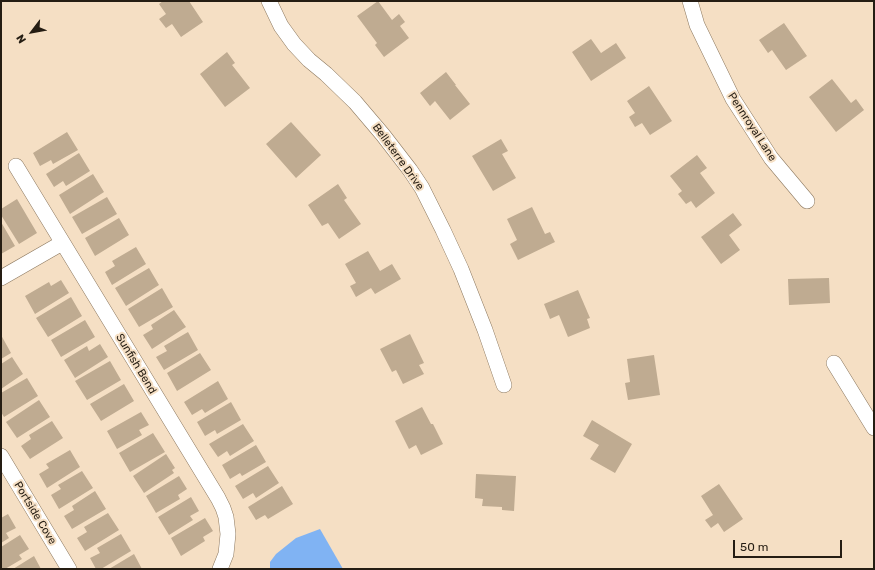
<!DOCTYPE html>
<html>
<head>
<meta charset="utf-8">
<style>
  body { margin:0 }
  #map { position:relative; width:875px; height:570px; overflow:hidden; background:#f5dfc4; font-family:Rubik,sans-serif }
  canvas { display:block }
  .frame { position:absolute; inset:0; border:2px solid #251d13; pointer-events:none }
  .north { position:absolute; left:12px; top:12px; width:40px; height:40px; -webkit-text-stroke:3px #f5dfc4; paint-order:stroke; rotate:238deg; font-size:11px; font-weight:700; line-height:16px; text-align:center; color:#251d13 }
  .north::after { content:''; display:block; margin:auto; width:14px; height:18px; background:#251d13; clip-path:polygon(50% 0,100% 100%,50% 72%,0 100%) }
  .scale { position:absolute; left:733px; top:540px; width:109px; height:18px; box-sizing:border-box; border:2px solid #251d13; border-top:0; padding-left:5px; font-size:12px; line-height:14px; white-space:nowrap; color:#251d13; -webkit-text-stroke:3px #f5dfc4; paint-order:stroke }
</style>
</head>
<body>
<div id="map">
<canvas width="875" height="570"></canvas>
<div class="frame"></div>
<div class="north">N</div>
<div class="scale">50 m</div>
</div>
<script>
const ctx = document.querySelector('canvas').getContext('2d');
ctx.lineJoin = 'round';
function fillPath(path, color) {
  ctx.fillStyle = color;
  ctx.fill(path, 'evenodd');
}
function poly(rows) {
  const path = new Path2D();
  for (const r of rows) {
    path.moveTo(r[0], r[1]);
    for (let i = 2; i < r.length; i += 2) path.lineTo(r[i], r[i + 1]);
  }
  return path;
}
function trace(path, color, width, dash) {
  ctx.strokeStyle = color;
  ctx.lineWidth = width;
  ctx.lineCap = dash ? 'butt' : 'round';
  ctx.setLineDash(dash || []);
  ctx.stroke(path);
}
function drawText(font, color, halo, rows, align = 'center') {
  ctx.font = font + ' Rubik,sans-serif';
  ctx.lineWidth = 4;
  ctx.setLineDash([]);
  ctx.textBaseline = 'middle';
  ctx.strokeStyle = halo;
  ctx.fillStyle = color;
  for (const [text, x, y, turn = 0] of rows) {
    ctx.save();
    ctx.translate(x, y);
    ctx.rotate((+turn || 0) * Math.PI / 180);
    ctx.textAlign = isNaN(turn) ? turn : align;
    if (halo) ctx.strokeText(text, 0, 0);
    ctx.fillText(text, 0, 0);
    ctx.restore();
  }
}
const water = poly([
  [320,529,343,569,270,569,270,562,276,554,296,538]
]);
const building = poly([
  [163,1,189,1,203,22,181,37,172,24,166,28,159,19,166,14,159,4],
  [378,1,392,20,399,14,405,22,400,26,409,38,384,57,375,45,377,43,357,16],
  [784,23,807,56,786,70,772,50,768,53,759,40],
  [591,39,601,53,616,43,626,58,591,81,572,52],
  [227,52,235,63,232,65,250,88,225,107,200,74],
  [446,72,456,85,455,85,470,104,450,120,435,101,430,106,420,93],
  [832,79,851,103,856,99,864,110,836,132,809,97],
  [649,86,672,121,650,135,642,123,635,127,629,117,635,113,627,101],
  [291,122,321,155,296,178,266,144],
  [67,132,78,150,53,164,51,160,40,166,33,153],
  [501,139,508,151,502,154,516,178,493,191,472,156],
  [79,153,90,171,66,186,63,181,54,187,46,174],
  [697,155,707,168,700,173,715,193,696,208,691,201,686,204,678,194,682,191,670,176],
  [93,174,104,192,70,214,59,195],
  [338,184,347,198,344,200,361,224,339,239,328,223,322,226,308,205],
  [107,197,117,214,82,234,72,217],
  [17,199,37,233,19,244,1,215,1,209],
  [532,207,545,234,550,232,555,242,518,260,510,244,517,240,507,219],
  [733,213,742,225,729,235,740,250,721,264,701,237],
  [119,218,129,235,95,256,85,238],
  [1,222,15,246,1,254],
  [136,247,146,264,112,285,105,272,115,266,112,261],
  [368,251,380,271,392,264,401,279,375,294,371,288,356,297,350,286,356,283,345,264],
  [149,268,159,285,126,306,115,288],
  [829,278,830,303,789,305,788,279],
  [61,280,69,293,35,314,25,296,49,282,51,286],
  [162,288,173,307,139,327,128,309],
  [578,290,590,318,587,319,590,328,568,337,559,315,550,319,544,304],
  [71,297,82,316,48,337,36,318],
  [174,310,186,327,152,349,143,335,153,329,151,325],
  [85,320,95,337,61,357,51,340],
  [188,332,198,350,164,370,156,357,167,351,164,346],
  [410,334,424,363,419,365,424,374,403,384,396,370,392,372,380,349],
  [1,335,11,353,1,359],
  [100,344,108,357,75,378,64,360,87,346,89,351],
  [200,353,211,370,177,391,167,373],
  [654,355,660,395,628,400,625,383,630,382,627,359],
  [12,357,23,374,1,389,1,364],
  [110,361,121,380,87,400,75,381],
  [27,378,38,396,4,417,1,412,1,393],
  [218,381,228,399,205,413,202,409,192,415,184,402],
  [124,384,134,401,101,421,90,404],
  [39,400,50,417,17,438,6,422],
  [231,402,241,420,217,434,215,430,205,436,197,422],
  [422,407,431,424,433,424,443,444,421,455,416,445,409,449,395,421],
  [141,412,149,425,139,430,142,435,117,449,107,431],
  [592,420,632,444,615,473,590,459,599,445,583,436],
  [52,421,63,438,30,459,21,446,31,439,29,435],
  [243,424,254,441,230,456,227,451,218,457,209,444],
  [153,433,165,452,130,472,119,453],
  [256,445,266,462,242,476,240,473,230,479,222,465],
  [70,450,80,467,47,488,39,474,49,468,46,464],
  [166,454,175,468,172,470,174,473,144,493,133,476],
  [268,466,279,483,256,498,253,493,243,499,235,486],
  [82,471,93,488,59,509,51,495,61,489,58,485],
  [476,474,516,476,514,511,502,510,502,507,482,506,483,499,475,498],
  [179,476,187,489,178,495,180,499,156,513,146,496],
  [719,484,743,519,724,532,718,523,711,528,705,520,713,515,701,496],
  [282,486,293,504,268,519,265,515,256,520,248,507],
  [95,491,106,509,72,529,64,516,74,510,72,506],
  [191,497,199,511,190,516,193,520,169,535,158,517],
  [108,513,119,530,85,551,77,538,87,532,84,527],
  [8,514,16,528,6,533,9,538,1,543,1,518],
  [205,518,213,531,203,537,205,541,181,556,171,538],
  [121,534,131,551,101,569,96,569,90,558,100,553,97,548],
  [20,535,29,549,19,555,22,559,5,569,1,569,1,547],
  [134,554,142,569,109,569],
  [34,556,41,569,13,569]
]);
const minor = poly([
  [269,1,281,26,294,44,309,60,326,74,355,102,383,135,410,170,422,188,443,230,461,269,485,330,504,385],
  [690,1,697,25,733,99,771,158,807,201],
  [16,166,218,498,223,508,226,517,228,534,226,554,220,569],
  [1,278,62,243],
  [834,363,874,428],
  [1,456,69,569]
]);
const streetNames = [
  ["Pennroyal Lane",752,127,57],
  ["Belleterre Drive",398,157,54],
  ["Sunfish Bend",136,364,59],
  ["Portside Cove",35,513,59]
];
fillPath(water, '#80b3f3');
fillPath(building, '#bfab91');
trace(minor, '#8c785f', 16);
trace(minor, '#fff', 15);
drawText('11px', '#251d13', '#f5dfc4', streetNames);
</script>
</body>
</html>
